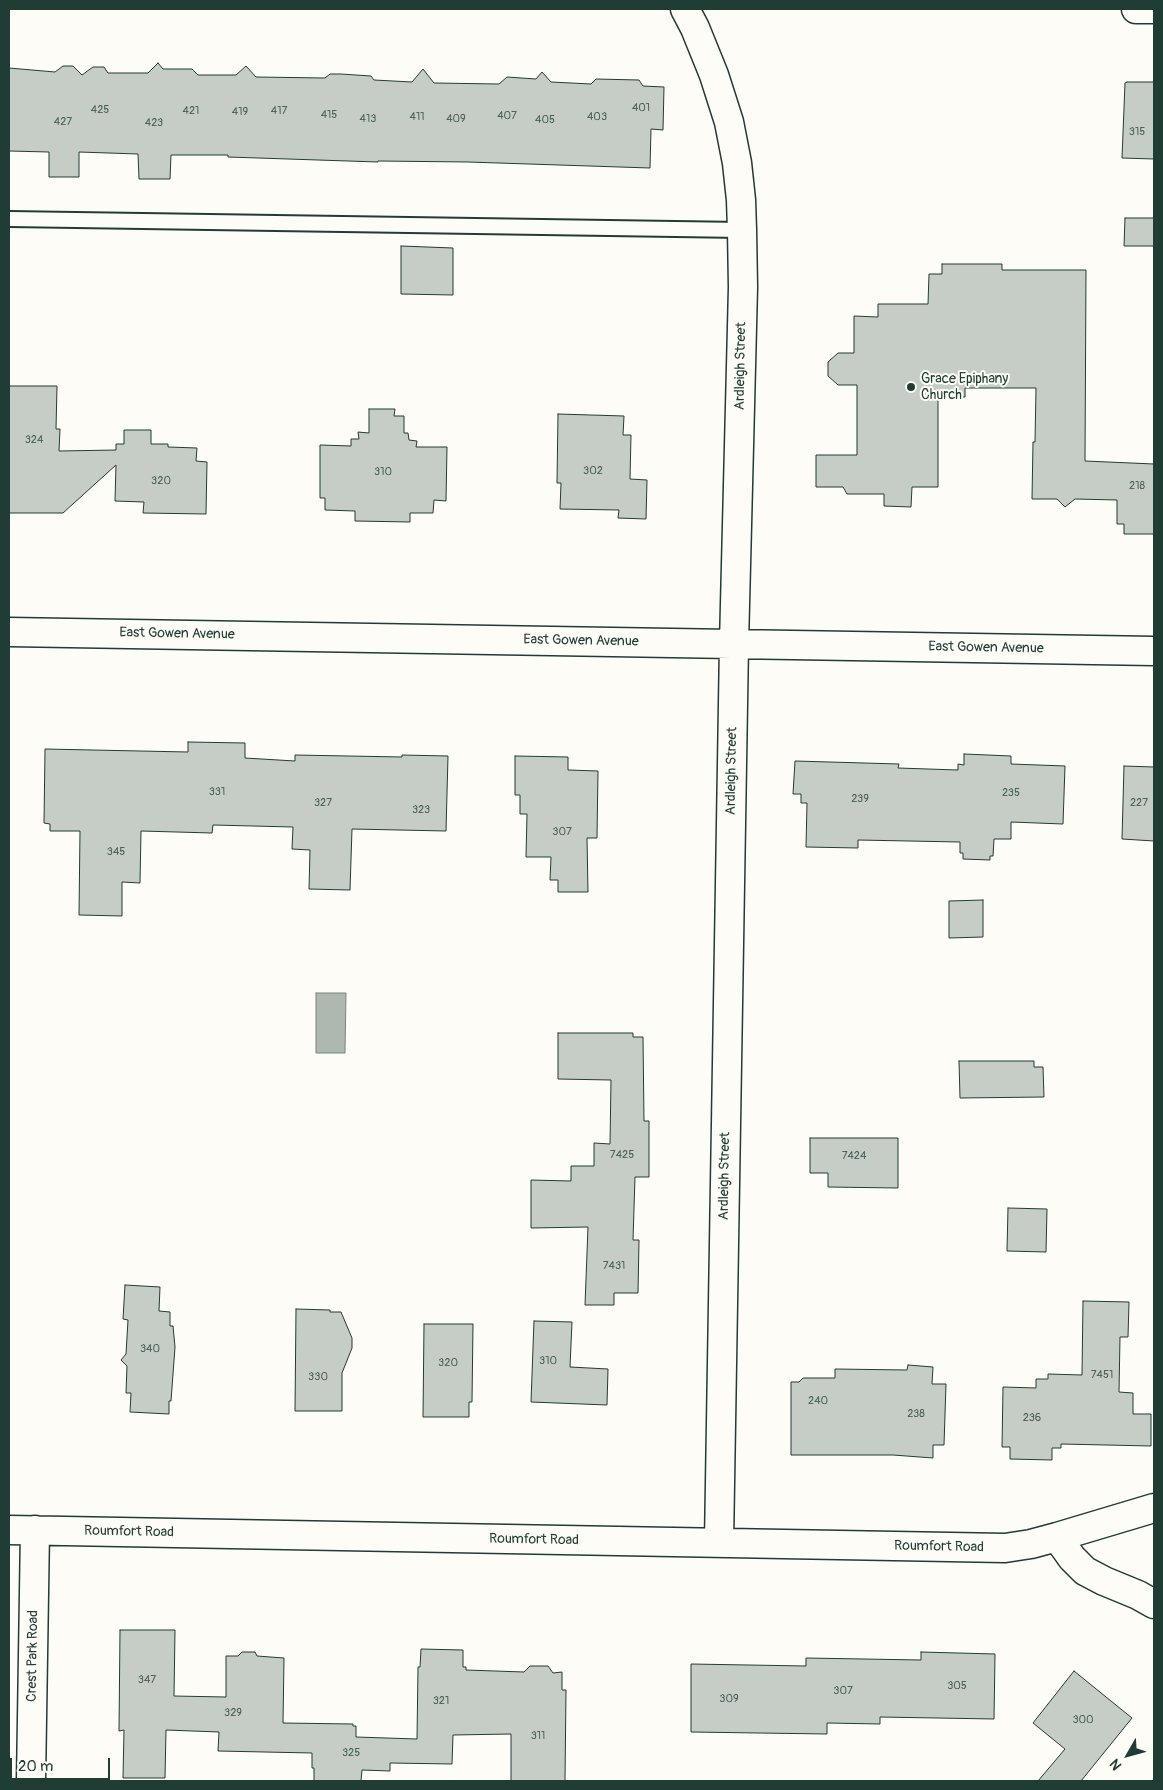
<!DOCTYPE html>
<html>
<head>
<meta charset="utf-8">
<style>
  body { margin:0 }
  #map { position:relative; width:1163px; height:1790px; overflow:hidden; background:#fdfcf7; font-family:Pangolin,sans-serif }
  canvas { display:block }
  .frame { position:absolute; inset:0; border:10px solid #1f3d34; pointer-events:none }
  .north { position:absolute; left:1103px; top:1730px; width:50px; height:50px; -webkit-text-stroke:4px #fdfcf7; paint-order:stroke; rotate:232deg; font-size:14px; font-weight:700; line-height:20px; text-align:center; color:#1f3d34 }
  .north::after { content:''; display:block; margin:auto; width:18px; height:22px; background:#1f3d34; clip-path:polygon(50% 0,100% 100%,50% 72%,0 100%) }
  .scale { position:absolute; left:10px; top:1758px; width:100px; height:22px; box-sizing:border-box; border:2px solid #1f3d34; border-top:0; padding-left:6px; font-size:15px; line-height:18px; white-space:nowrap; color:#1f3d34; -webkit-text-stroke:4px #fdfcf7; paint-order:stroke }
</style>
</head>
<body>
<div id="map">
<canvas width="1163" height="1790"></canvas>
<div class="frame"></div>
<div class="north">N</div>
<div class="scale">20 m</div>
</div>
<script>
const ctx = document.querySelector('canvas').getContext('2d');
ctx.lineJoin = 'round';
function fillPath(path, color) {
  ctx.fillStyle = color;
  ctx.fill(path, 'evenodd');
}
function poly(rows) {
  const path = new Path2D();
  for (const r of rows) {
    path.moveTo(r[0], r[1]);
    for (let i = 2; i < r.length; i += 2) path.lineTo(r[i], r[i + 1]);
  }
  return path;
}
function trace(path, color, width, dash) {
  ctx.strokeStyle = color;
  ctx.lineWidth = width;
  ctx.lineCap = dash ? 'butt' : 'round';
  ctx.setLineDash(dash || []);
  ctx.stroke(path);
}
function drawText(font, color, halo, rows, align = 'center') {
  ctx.font = font + ' Pangolin,sans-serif';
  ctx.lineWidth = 4;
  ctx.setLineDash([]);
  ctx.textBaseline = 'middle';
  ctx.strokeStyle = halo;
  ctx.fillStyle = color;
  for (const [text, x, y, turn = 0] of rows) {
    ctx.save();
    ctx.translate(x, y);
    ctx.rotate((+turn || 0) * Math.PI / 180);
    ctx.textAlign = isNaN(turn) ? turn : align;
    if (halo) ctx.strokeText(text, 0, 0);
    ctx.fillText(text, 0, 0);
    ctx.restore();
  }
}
const water = poly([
  [316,993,346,993,345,1053,316,1053,316,993]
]);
const building = poly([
  [158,63,163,69,192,69,198,75,236,75,246,66,256,77,325,78,330,74,341,74,371,76,374,80,412,82,423,69,434,83,499,84,507,77,536,79,542,72,551,82,591,84,596,79,639,80,643,86,664,87,663,130,651,129,650,168,468,162,378,161,378,162,228,157,228,155,171,155,170,179,139,179,138,154,79,152,79,177,49,177,49,152,9,151,9,68,55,72,63,66,73,66,82,75,93,67,104,67,108,73,148,73,158,63],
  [1127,82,1154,82,1154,159,1122,158,1125,83,1127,82],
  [1125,218,1154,218,1154,246,1124,246,1125,218],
  [401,246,453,248,453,295,401,294,401,246],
  [942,264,1002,264,1002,270,1086,270,1085,461,1154,464,1154,534,1124,534,1124,524,1117,524,1117,500,1075,499,1065,507,1057,499,1032,499,1033,442,1035,442,1036,388,965,388,965,397,938,397,938,487,912,487,911,507,884,506,884,494,847,494,843,487,816,487,816,455,857,455,857,385,838,385,828,376,828,362,838,353,854,353,854,316,878,317,878,304,928,304,929,274,942,274,942,264],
  [9,386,57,386,56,429,60,429,59,451,116,450,116,444,124,444,124,430,151,430,151,444,168,444,168,447,197,448,196,461,207,462,206,514,143,513,144,502,115,501,116,465,63,513,9,513,9,386],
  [369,409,395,409,394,416,404,416,404,433,408,433,409,440,417,441,416,447,447,447,446,501,434,500,433,513,410,513,410,522,355,521,355,511,325,510,325,498,320,498,320,445,351,446,351,439,359,439,358,432,369,433,369,409],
  [558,414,624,416,623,435,631,435,630,479,647,480,646,519,618,518,619,510,560,509,561,483,557,483,558,414],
  [188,742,245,743,245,758,295,761,295,755,402,757,402,755,448,756,446,831,352,829,350,890,309,889,310,850,292,849,293,827,213,825,212,833,141,831,140,883,122,882,122,916,79,915,80,831,50,831,50,824,44,823,45,749,188,752,188,742],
  [964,754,1011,756,1011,764,1065,766,1063,824,1011,822,1011,839,994,839,993,856,990,856,990,860,963,859,963,853,960,853,960,842,858,840,858,848,806,847,807,803,801,803,801,794,793,794,795,761,899,764,898,768,958,770,958,764,964,765,964,754],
  [515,756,568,757,568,770,598,771,597,838,587,838,588,892,558,892,558,880,550,880,551,857,526,857,527,814,520,814,520,795,515,795,515,756],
  [1124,766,1154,767,1154,841,1122,839,1124,766],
  [983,900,983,937,949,938,949,901,983,900],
  [558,1033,633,1033,633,1037,643,1037,644,1121,649,1121,649,1177,635,1177,633,1240,639,1240,638,1293,614,1293,614,1305,585,1305,588,1227,531,1228,531,1180,571,1181,571,1166,594,1166,594,1143,610,1144,611,1080,558,1079,558,1033],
  [959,1061,1034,1061,1034,1067,1043,1067,1044,1097,960,1098,959,1061],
  [810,1138,898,1138,898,1188,828,1187,828,1173,810,1173,810,1138],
  [1008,1208,1047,1209,1046,1252,1007,1251,1008,1208],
  [125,1285,160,1287,159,1311,170,1312,170,1326,173,1326,175,1347,171,1401,169,1401,169,1414,130,1412,131,1393,126,1393,127,1366,121,1360,126,1354,128,1320,123,1319,125,1285],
  [1083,1301,1129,1302,1128,1337,1120,1337,1119,1392,1133,1393,1133,1414,1151,1414,1151,1446,1061,1444,1061,1448,1052,1448,1052,1460,1010,1459,1010,1447,1002,1447,1003,1387,1036,1388,1036,1379,1048,1379,1048,1374,1082,1375,1083,1301],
  [296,1309,330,1310,330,1312,341,1312,352,1338,352,1348,342,1373,342,1411,295,1411,296,1309],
  [534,1321,572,1322,570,1367,608,1369,607,1405,531,1402,534,1321],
  [424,1324,473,1324,472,1402,469,1402,469,1417,423,1417,424,1324],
  [908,1365,933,1367,932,1384,946,1384,944,1445,933,1445,933,1458,893,1455,791,1455,791,1382,799,1382,803,1378,835,1378,835,1369,907,1370,908,1365],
  [120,1630,175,1630,174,1696,226,1697,226,1656,238,1656,242,1652,255,1652,257,1656,284,1658,283,1723,353,1724,353,1726,356,1726,356,1737,417,1739,418,1667,420,1667,421,1649,463,1650,463,1667,466,1667,466,1670,524,1672,530,1666,548,1666,553,1673,562,1672,562,1690,566,1690,565,1781,511,1781,511,1734,453,1735,452,1764,390,1763,390,1771,362,1770,361,1781,314,1781,314,1768,312,1768,312,1753,218,1751,219,1732,166,1730,165,1778,123,1778,124,1730,119,1731,120,1630],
  [921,1652,995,1654,994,1719,880,1717,880,1724,827,1723,827,1734,691,1732,691,1664,806,1666,806,1658,921,1660,921,1652],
  [1074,1671,1132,1718,1081,1781,1038,1781,1065,1749,1033,1723,1074,1671]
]);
const lane = poly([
  [9,219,742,230]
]);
const street = poly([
  [685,9,695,28,714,75,729,122,737,163,741,200,742,230,743,287,734,644,719,1543],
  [1136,9,1154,9],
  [9,632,1154,651],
  [9,1530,1005,1548,1031,1544,1057,1537,1154,1508],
  [1057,1537,1072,1558,1085,1571,1104,1581,1138,1595,1154,1604],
  [31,1781,35,1530]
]);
const markers = [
  [911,387,5,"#1f3d34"]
];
const numberNames = [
  ["401",641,108],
  ["425",100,110],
  ["421",191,111],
  ["417",279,111],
  ["419",240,112],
  ["415",329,115],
  ["407",507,116],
  ["411",417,117],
  ["403",597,117],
  ["413",368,119],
  ["409",456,119],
  ["405",545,120],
  ["427",63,122],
  ["423",154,123],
  ["315",1137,132],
  ["324",34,440],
  ["302",593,471],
  ["310",383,472],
  ["320",161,481],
  ["218",1137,486],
  ["331",217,792],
  ["235",1011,793],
  ["239",860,799],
  ["327",323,803],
  ["227",1139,803],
  ["323",421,810],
  ["307",562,832],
  ["345",116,852],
  ["7425",622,1155],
  ["7424",854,1156],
  ["7431",614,1266],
  ["340",150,1349],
  ["310",548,1361],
  ["320",448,1363],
  ["7451",1102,1375],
  ["330",318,1377],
  ["240",818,1401],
  ["238",916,1414],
  ["236",1032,1418],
  ["347",147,1680],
  ["305",957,1686],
  ["307",843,1691],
  ["309",729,1699],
  ["321",441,1701],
  ["329",233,1713],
  ["300",1083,1720],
  ["311",538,1736],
  ["325",351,1753]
];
const streetNames = [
  ["Ardleigh Street",741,366,-89],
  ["East Gowen Avenue",177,634,1],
  ["East Gowen Avenue",581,641,1],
  ["East Gowen Avenue",986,648,1],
  ["Ardleigh Street",732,771,-89],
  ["Ardleigh Street",725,1176,-89],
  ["Roumfort Road",129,1532,1],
  ["Roumfort Road",534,1540,1],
  ["Roumfort Road",939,1547,1],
  ["Crest Park Road",33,1656,-89]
];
const poiNames = [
  ["Grace Epiphany",921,379],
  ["Church",921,395]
];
fillPath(water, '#aeb8b1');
trace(water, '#75877f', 1);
fillPath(building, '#c6cdc7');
trace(building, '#1f3d34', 1);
trace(lane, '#1f3d34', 18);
trace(street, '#1f3d34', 31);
trace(lane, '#fdfcf7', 14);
trace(street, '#fdfcf7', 28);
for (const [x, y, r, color] of markers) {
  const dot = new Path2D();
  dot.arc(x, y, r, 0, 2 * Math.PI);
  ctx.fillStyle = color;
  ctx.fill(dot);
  trace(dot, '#fdfcf7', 2);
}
drawText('11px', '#496159', null, numberNames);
drawText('14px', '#1f3d34', '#fdfcf7', streetNames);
drawText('14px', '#1f3d34', '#fdfcf7', poiNames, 'left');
</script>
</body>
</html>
